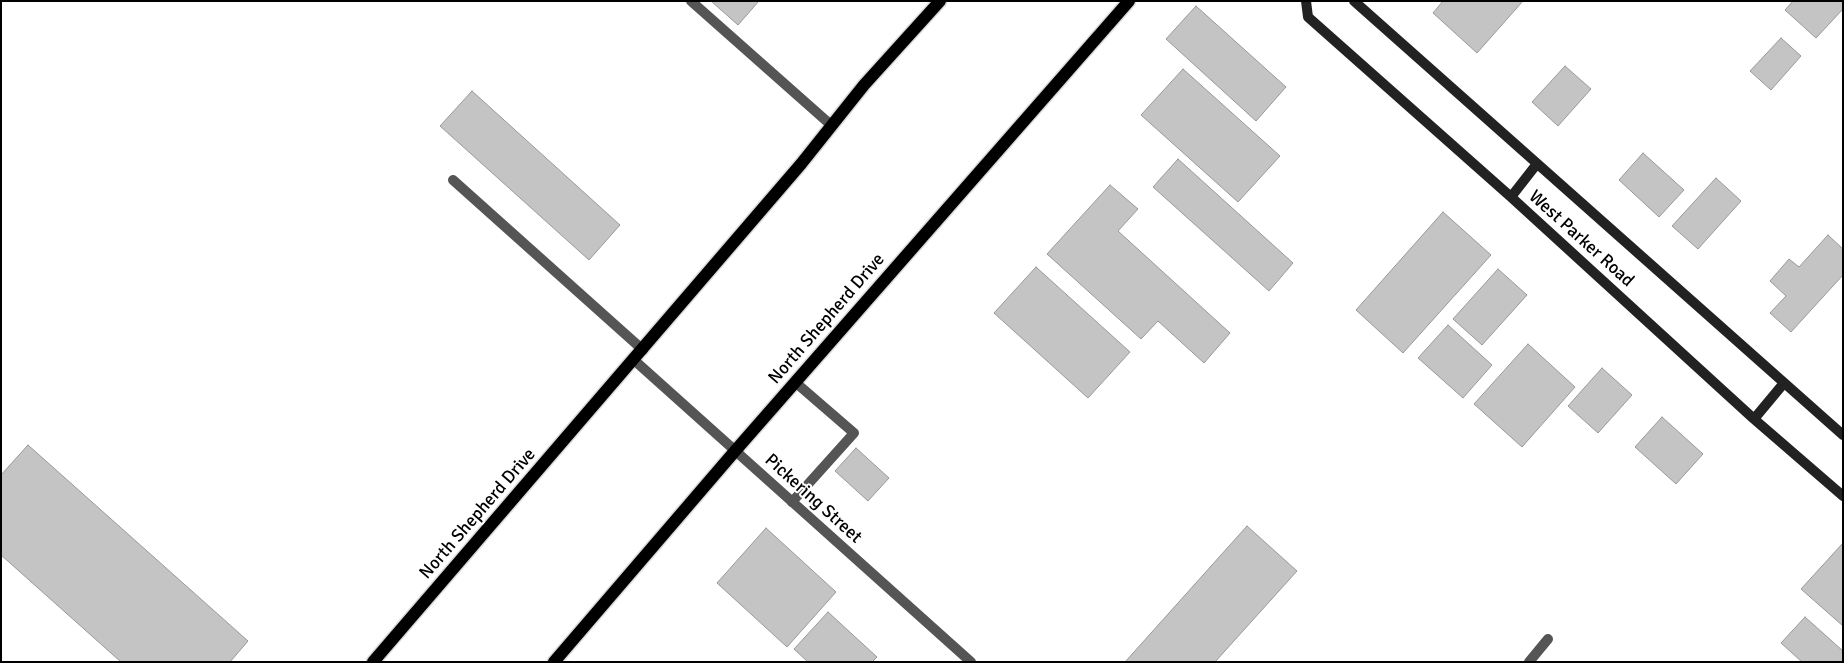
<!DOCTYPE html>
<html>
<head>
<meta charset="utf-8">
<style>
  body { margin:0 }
  #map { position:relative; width:1844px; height:663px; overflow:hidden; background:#fff; font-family:Signika,sans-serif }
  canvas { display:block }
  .frame { position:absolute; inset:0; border:2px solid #000; pointer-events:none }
</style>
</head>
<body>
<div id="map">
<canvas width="1844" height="663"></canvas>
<div class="frame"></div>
</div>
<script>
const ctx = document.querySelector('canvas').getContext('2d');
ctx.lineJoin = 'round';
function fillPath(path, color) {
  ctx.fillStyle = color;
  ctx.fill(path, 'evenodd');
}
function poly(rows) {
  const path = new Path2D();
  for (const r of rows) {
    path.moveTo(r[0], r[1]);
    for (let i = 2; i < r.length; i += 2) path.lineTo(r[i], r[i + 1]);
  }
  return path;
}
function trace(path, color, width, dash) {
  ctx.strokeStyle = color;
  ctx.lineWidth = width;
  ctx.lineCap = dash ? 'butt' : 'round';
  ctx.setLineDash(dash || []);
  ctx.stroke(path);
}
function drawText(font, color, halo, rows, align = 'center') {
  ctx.font = font + ' Signika,sans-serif';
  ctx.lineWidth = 4;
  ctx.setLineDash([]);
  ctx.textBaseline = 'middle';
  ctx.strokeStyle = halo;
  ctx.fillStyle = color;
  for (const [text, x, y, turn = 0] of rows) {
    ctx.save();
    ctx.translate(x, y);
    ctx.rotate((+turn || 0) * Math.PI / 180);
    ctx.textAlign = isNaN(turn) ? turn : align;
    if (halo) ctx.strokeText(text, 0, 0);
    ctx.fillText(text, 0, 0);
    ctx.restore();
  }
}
const building = poly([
  [711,1,759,1,738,25,711,1],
  [1443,1,1523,1,1477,53,1433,13,1443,1],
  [1793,1,1843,1,1843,9,1816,38,1785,10,1793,1],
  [1196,6,1286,87,1256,121,1166,39,1196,6],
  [1781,38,1801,56,1771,90,1750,71,1781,38],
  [1565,66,1591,89,1558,126,1532,102,1565,66],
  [1183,69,1280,156,1238,202,1141,115,1183,69],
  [472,91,620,225,589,260,440,126,472,91],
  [1643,153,1684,190,1659,217,1619,180,1643,153],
  [1178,159,1293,263,1269,291,1153,187,1178,159],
  [1716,178,1741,201,1698,249,1672,226,1716,178],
  [1110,185,1138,209,1118,231,1230,333,1204,363,1158,321,1141,339,1047,254,1110,185],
  [1443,212,1491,255,1403,353,1356,310,1443,212],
  [1828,235,1843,249,1843,275,1791,332,1770,313,1786,296,1770,281,1789,259,1799,267,1828,235],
  [1036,267,1130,352,1088,398,994,313,1036,267],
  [1498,269,1527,295,1482,345,1453,319,1498,269],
  [1448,325,1492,365,1463,398,1418,358,1448,325],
  [1528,344,1575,387,1522,447,1474,404,1528,344],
  [1602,368,1632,395,1598,433,1568,406,1602,368],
  [1662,417,1703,454,1676,484,1635,447,1662,417],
  [28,445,248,641,230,662,121,662,1,555,1,475,28,445],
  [856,448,889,478,868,501,835,471,856,448],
  [1247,526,1297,571,1215,662,1125,662,1247,526],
  [766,528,836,592,787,647,717,583,766,528],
  [1843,543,1843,626,1801,589,1843,543],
  [828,612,877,657,872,662,808,662,794,649,828,612],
  [1805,617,1843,651,1843,662,1802,662,1781,643,1805,617]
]);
const service = poly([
  [691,1,831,125],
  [453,180,643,350],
  [792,502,854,433,795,382],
  [1529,662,1548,639]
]);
const minor = poly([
  [634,360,971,662]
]);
const secondary = poly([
  [1306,1,1308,17,1511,197,1754,419,1843,496],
  [1354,1,1843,435],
  [1511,197,1536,165],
  [1754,419,1784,383]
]);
const primary = poly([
  [373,662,801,164,864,85,940,1],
  [554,662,735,451,1129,1]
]);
const streetNames = [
  ["West Parker Road",1581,239,42],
  ["North Shepherd Drive",827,319,-49],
  ["Pickering Street",813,499,42],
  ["North Shepherd Drive",478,514,-49]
];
fillPath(building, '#c4c4c4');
trace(building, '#999', 1);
trace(primary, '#dbdbdb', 15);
trace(service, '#555', 10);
trace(minor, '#555', 10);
trace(secondary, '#222', 10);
trace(primary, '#000', 12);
drawText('18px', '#000', '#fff', streetNames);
</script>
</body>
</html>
